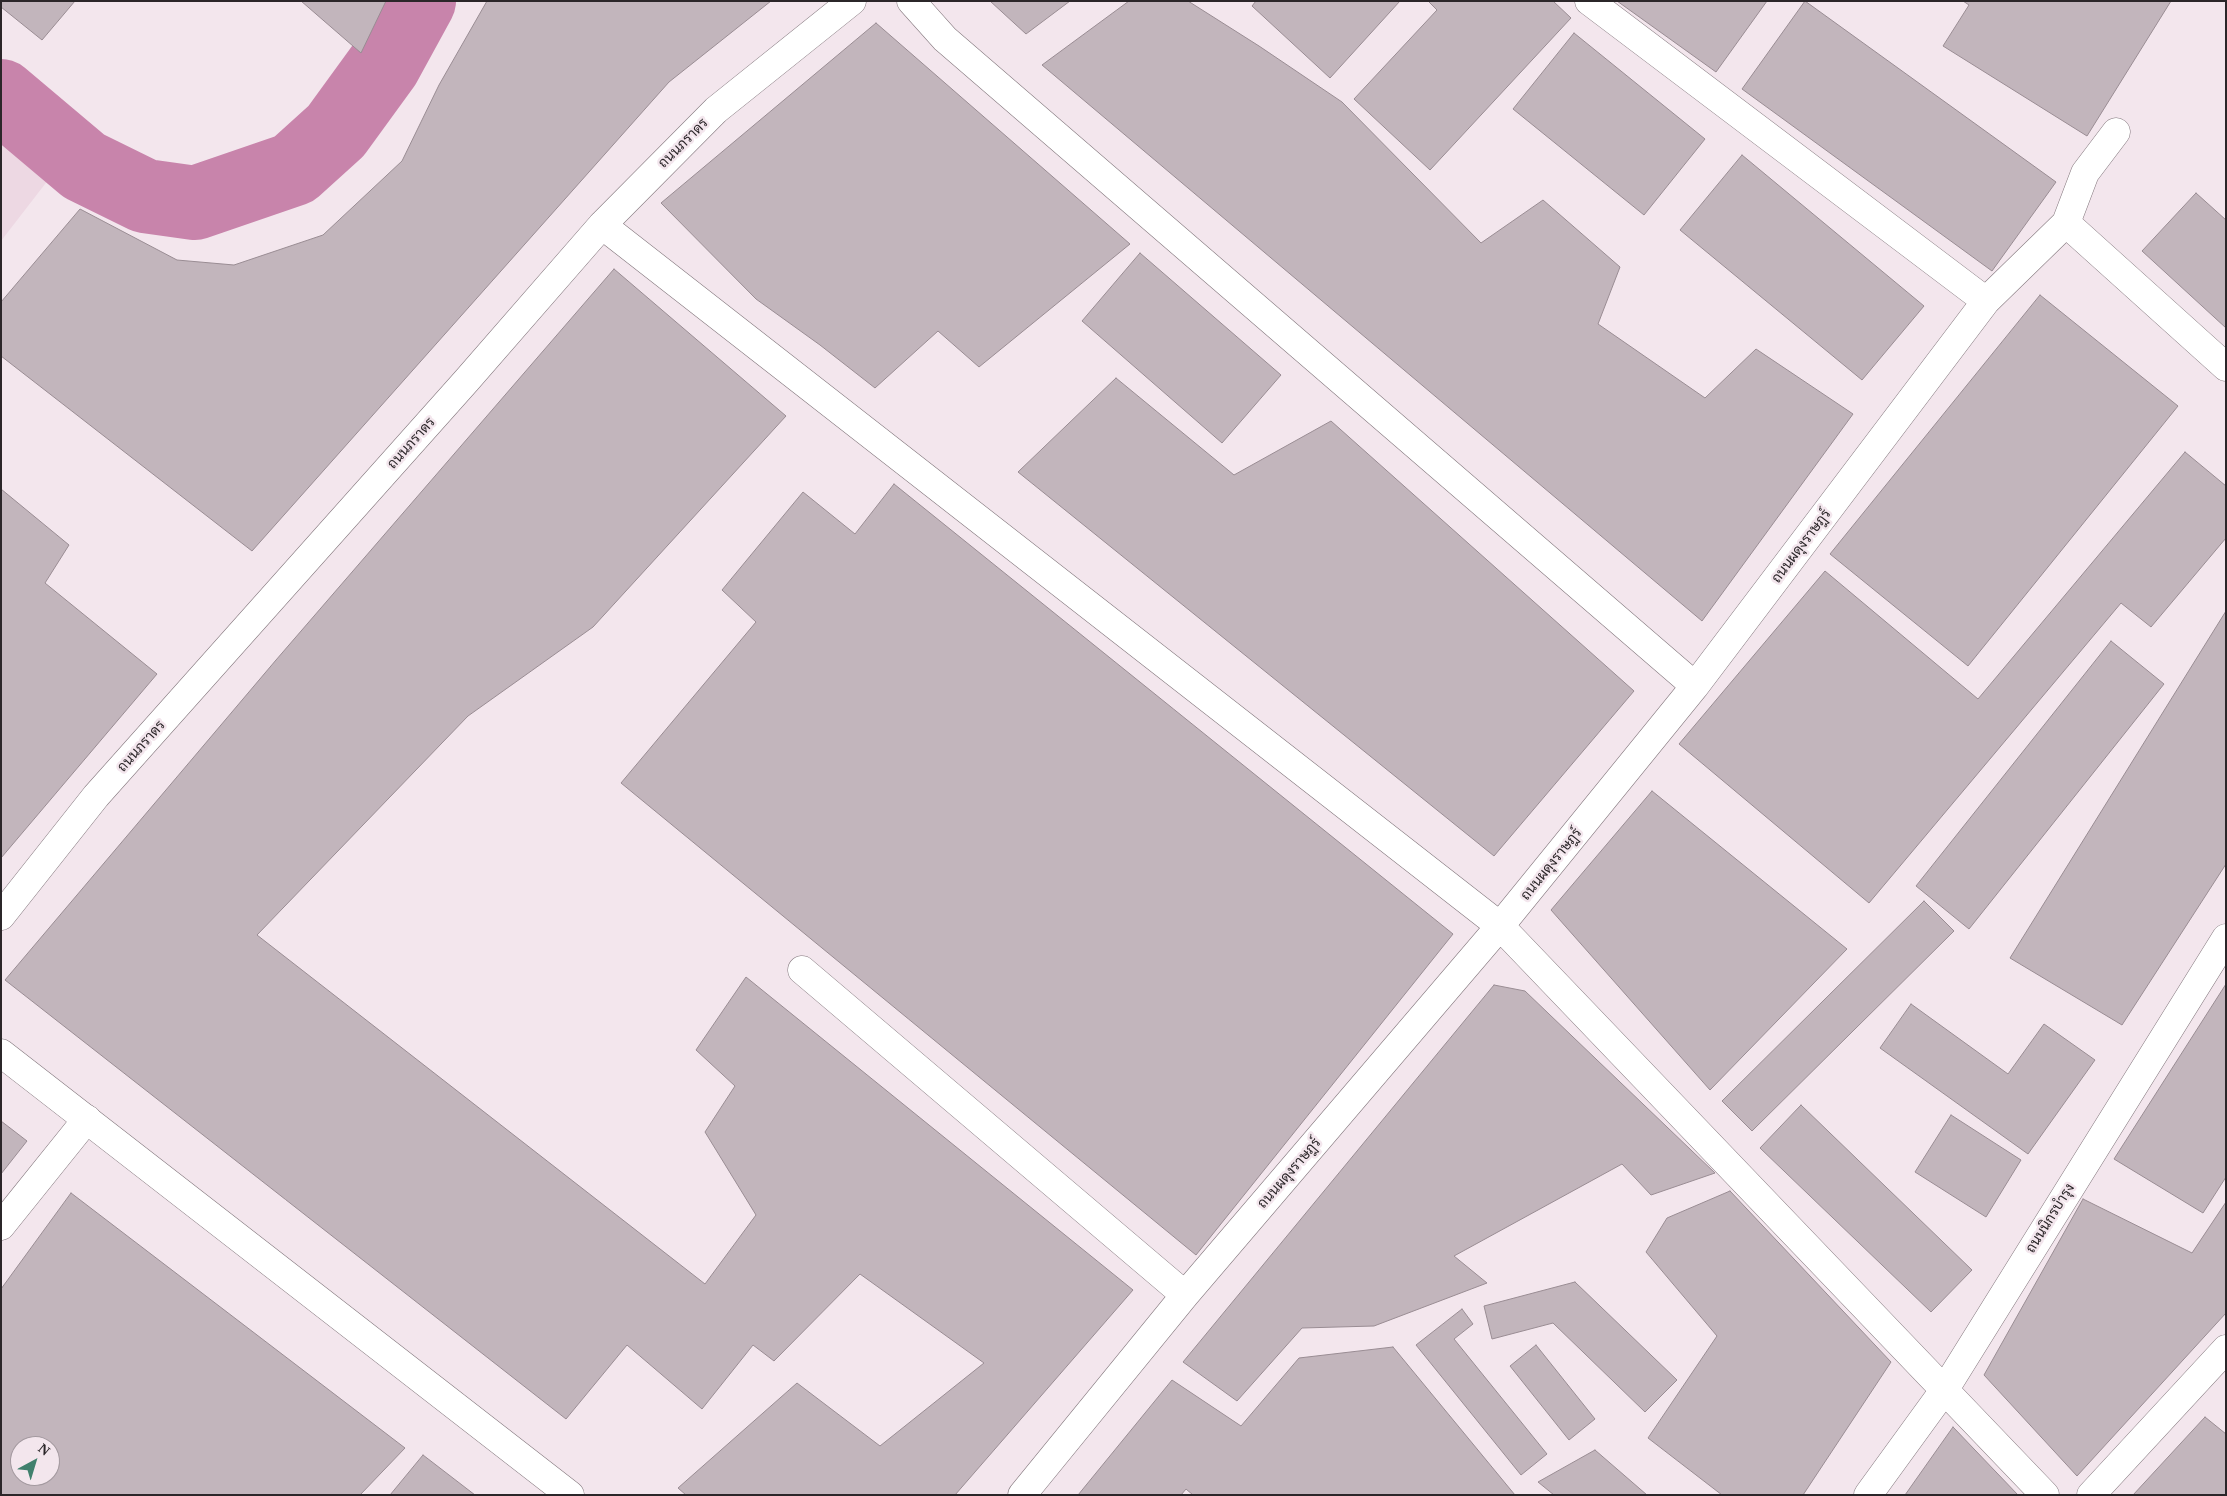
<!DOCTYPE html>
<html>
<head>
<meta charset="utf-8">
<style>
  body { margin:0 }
  #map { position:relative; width:2227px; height:1496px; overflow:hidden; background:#f3e6ed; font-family:Georgia,serif }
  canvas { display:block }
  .frame { position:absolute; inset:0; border:2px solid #2b2629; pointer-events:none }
  .north { position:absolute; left:10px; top:1436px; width:50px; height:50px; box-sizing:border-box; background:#f3e6ed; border:1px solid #a3999f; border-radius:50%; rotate:39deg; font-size:14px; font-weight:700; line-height:20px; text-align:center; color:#2b2629 }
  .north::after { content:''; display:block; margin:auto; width:18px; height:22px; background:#40806d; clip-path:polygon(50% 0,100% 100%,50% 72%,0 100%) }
</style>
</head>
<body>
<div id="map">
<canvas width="2227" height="1496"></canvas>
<div class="frame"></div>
<div class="north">N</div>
</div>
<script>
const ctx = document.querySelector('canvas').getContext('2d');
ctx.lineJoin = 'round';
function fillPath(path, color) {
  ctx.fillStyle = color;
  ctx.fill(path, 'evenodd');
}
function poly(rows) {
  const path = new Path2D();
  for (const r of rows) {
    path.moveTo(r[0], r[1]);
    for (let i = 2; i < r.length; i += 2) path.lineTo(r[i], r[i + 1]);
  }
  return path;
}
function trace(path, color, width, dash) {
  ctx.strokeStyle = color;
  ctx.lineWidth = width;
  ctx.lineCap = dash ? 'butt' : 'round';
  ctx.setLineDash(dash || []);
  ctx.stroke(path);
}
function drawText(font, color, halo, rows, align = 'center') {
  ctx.font = font + ' Georgia,Sarabun,serif';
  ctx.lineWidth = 5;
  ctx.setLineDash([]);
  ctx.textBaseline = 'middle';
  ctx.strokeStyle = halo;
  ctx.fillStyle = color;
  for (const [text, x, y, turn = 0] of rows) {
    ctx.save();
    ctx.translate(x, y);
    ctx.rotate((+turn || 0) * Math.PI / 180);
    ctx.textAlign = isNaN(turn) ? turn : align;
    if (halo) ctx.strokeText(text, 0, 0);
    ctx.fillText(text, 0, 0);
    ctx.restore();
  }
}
const built = poly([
  [1,96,69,153,1,241]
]);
const river = poly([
  [1,96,84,166,145,196,195,203,294,169,336,131,384,65,419,1]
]);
const building = poly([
  [1,1,75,1,42,40,1,7,1,1],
  [301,1,386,1,361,53,301,1],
  [487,1,771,1,669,82,252,551,1,356,1,302,80,209,177,260,234,265,323,235,402,161,439,85,487,1],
  [990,1,1070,1,1026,34,990,1],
  [1129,1,1188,1,1259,46,1342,102,1481,243,1543,200,1620,267,1598,324,1705,398,1756,349,1853,414,1702,621,1042,65,1129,1],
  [1256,1,1400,1,1330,78,1252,6,1256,1],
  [1428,1,1553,1,1571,18,1430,170,1354,99,1437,10,1428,1],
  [1617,1,1767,1,1716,72,1617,1],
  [1805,1,2056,182,1992,271,1742,89,1805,1],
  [1963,1,2171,1,2087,136,1943,46,1969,5,1963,1],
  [876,23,1130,244,979,367,938,331,875,388,820,345,756,299,661,203,876,23],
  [1574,33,1705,139,1644,215,1513,109,1574,33],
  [1742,155,1924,306,1862,380,1680,230,1742,155],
  [2196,193,2226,220,2226,328,2142,251,2196,193],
  [1140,253,1281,375,1222,443,1082,321,1140,253],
  [614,269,786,416,593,627,468,716,257,935,705,1284,756,1215,705,1132,735,1086,696,1050,746,977,1133,1290,955,1495,686,1495,678,1488,797,1383,880,1446,984,1363,860,1274,774,1361,753,1345,702,1409,627,1345,566,1419,5,980,276,660,614,269],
  [2040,295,2178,406,1968,666,1830,554,2040,295],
  [1116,378,1234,475,1331,421,1634,691,1494,856,1018,472,1116,378],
  [2185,452,2226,486,2226,538,2151,627,2121,603,1869,903,1679,744,1825,571,1978,699,2185,452],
  [894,484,1453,934,1196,1255,621,783,756,622,722,590,803,492,855,534,894,484],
  [1,489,69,545,45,583,157,674,1,858,1,489],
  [2226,611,2226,864,2122,1025,2010,958,2226,611],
  [2111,641,2164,684,1969,929,1916,886,2111,641],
  [1652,791,1847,949,1710,1090,1551,910,1652,791],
  [1924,901,1954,931,1752,1131,1722,1101,1924,901],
  [2226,984,2226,1177,2203,1213,2114,1159,2226,984],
  [1494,985,1525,991,1715,1173,1651,1195,1622,1164,1454,1256,1487,1283,1374,1326,1302,1328,1237,1401,1183,1362,1494,985],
  [1911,1004,2008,1074,2044,1024,2095,1060,2028,1154,1880,1048,1911,1004],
  [1801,1105,1972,1270,1931,1312,1760,1148,1801,1105],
  [1951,1115,2021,1160,1986,1217,1915,1172,1951,1115],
  [1,1121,27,1141,1,1174,1,1121],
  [1730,1191,1891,1362,1803,1495,1722,1495,1648,1438,1717,1336,1646,1252,1667,1218,1730,1191],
  [71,1193,405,1448,360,1495,1,1495,1,1289,71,1193],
  [20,1446,50,1446,50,1476,20,1476,20,1446],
  [2083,1199,2192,1253,2226,1202,2226,1313,2077,1476,1984,1375,2083,1199],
  [1575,1282,1677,1380,1645,1412,1553,1323,1492,1339,1484,1306,1575,1282],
  [1462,1309,1473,1324,1454,1339,1547,1454,1521,1475,1416,1345,1462,1309],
  [1536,1345,1595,1419,1569,1440,1510,1366,1536,1345],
  [1393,1347,1515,1495,1193,1495,1186,1489,1181,1495,1078,1495,1172,1380,1241,1426,1299,1358,1393,1347],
  [2205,1417,2226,1434,2226,1495,2133,1495,2205,1417],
  [1953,1427,2018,1495,1905,1495,1953,1427],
  [1595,1450,1647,1495,1554,1495,1538,1482,1595,1450],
  [423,1455,475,1495,390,1495,423,1455]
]);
const minor = poly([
  [911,1,945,39,1695,686],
  [1589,1,1986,301],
  [2066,223,2226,367],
  [602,225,1500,926,2045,1495],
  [1,916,96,796,467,380,602,225,716,110,852,1],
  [802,970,1185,1295],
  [1,1226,87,1119],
  [1022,1495,1185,1295,1500,926,1695,686,1986,301,2066,223,2085,173,2116,132],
  [2091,1495,2226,1349]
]);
const tertiary = poly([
  [1,1053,570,1495],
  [1868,1495,1945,1389,2226,938]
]);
const streetNames = [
  ["ถนนภราดร",683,143,-45],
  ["ถนนภราดร",411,443,-48],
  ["ถนนผดุงราษฎร์",1801,546,-53],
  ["ถนนภราดร",141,746,-48],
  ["ถนนผดุงราษฎร์",1551,864,-51],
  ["ถนนผดุงราษฎร์",1289,1173,-49],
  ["ถนนนิกรบำรุง",2050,1218,-58]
];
fillPath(built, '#edd8e3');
trace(river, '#c884ab', 74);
fillPath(building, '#c2b5bc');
trace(building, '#998c93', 1);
trace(minor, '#83777d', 29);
trace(tertiary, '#83777d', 29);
trace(minor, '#fff', 28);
trace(tertiary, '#fff', 28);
drawText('14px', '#2b2629', '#f3e6ed', streetNames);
</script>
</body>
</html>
